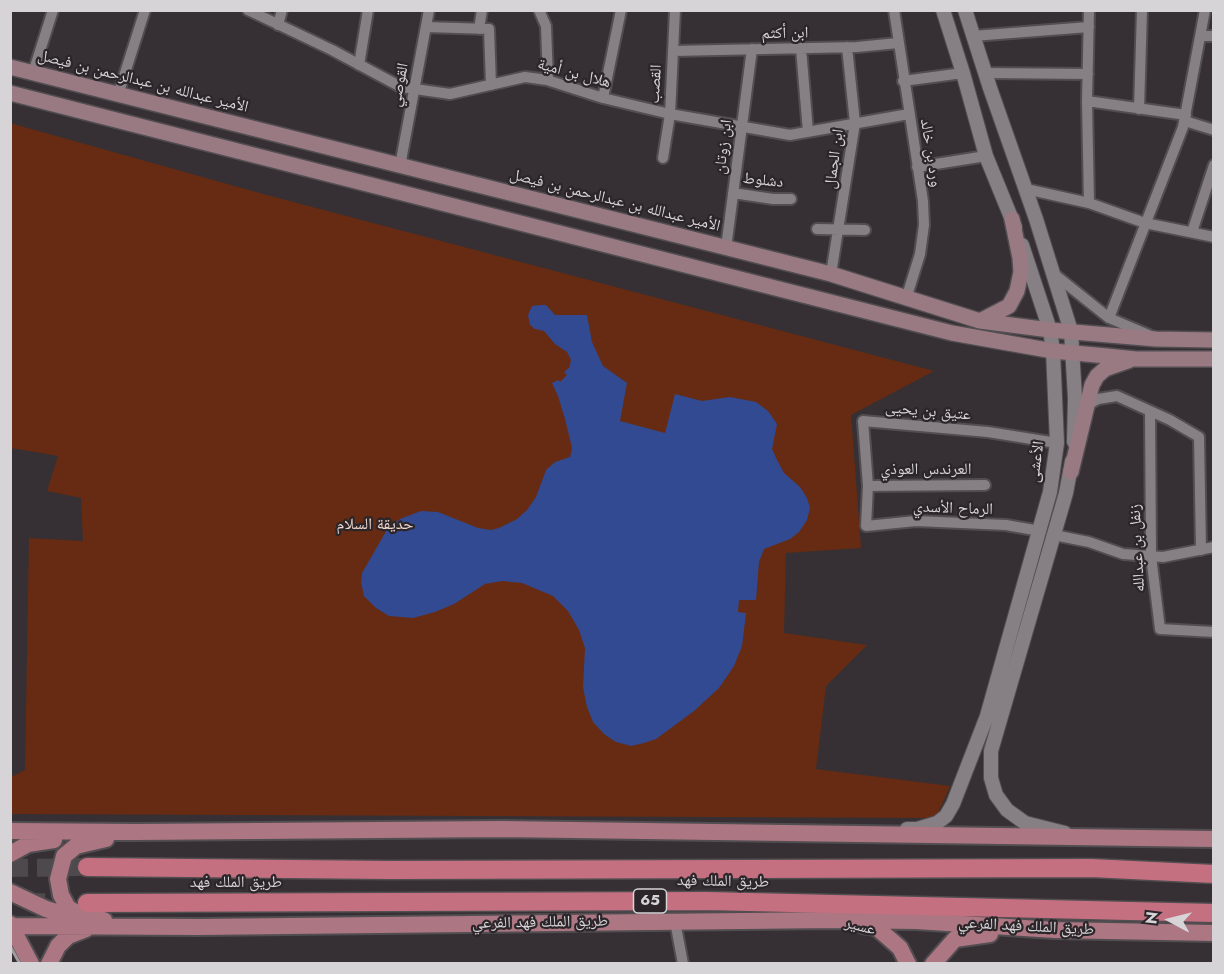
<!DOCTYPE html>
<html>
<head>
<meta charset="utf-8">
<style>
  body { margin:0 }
  #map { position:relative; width:1224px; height:974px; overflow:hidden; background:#363034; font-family:Jost,sans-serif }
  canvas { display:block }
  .frame { position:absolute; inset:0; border:12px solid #d7d4d7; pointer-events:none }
  .north { position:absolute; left:1140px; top:890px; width:60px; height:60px; -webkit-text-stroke:4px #2c262a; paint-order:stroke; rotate:277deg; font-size:16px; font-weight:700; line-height:24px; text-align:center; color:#d7d4d7 }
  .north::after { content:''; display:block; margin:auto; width:21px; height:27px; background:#d7d4d7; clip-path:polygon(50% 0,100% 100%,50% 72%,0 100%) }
</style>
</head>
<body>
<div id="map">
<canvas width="1224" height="974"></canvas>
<div class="frame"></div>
<div class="north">N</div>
</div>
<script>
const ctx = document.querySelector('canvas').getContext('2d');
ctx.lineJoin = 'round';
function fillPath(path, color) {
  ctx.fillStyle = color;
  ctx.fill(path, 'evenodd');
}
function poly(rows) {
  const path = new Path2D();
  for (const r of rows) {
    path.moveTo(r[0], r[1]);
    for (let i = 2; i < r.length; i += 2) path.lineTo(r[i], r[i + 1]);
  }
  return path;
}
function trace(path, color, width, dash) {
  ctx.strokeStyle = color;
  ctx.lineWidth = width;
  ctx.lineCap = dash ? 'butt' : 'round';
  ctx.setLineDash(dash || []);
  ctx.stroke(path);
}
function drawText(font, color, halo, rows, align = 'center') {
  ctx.font = font + ' Jost,"Noto Naskh Arabic",sans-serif';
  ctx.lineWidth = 4.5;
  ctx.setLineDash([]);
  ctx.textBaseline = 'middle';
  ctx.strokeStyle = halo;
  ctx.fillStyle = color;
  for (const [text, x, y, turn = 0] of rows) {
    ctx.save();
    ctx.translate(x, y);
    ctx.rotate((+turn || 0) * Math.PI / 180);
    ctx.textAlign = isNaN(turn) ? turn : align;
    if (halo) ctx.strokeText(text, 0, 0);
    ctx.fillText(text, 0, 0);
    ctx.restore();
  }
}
const green = poly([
  [10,123,263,194,934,371,851,415,861,548,786,553,784,633,867,645,826,686,816,769,950,786,936,818,11,814,11,777,25,770,29,538,83,541,81,498,47,491,58,456,11,448]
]);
const water = poly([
  [540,305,546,305,555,315,587,315,592,342,603,366,627,383,620,421,665,433,675,394,702,401,730,397,756,402,768,411,777,424,772,449,777,460,784,473,800,487,807,498,810,508,807,520,799,532,790,539,764,549,759,562,756,600,739,600,738,612,746,613,745,622,742,646,734,666,719,688,694,711,656,739,644,743,631,746,616,742,604,734,593,722,587,707,583,687,585,648,579,630,568,611,553,596,522,583,502,581,485,584,454,604,435,612,413,618,389,616,376,608,364,596,361,582,362,573,388,528,400,519,421,511,438,512,478,528,491,530,499,528,517,519,527,510,536,497,546,470,555,462,570,457,572,448,565,419,558,396,552,383,558,380,560,382,567,375,564,372,569,368,571,360,567,352,555,344,544,331,535,329,530,325,528,315,532,306]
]);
const motorwayTunnel = poly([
  [10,868,87,867],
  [27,902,87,903]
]);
const minor = poly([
  [248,10,332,50,401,87,450,94,525,77,547,80,603,98,670,114,790,135,909,114],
  [539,10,546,26,548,80],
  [894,10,923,201,924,225,920,254,906,299],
  [1089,10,1087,101,1089,203],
  [278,25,282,10],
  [426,27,489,29,491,85],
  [479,29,482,10],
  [973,36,1089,27],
  [1201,36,1214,36],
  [801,48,808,132],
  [673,51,857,47,898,43],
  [359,65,368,10],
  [33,73,53,10],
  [985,73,1088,74],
  [903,81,963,73],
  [118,95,145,10],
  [603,98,621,10],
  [1087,101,1186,115],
  [1139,109,1142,10],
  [1185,121,1214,130],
  [663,158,670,114,675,10],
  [400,166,429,10],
  [917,167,986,156],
  [1026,189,1089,203,1145,223,1214,237],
  [733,193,773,199,791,199],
  [817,229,865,230],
  [1192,232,1214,165],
  [726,248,752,49],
  [831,274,855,123,847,47],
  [1054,274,1109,318,1149,335],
  [1109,318,1183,127,1205,10],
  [1084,407,1098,399,1117,396,1170,420,1199,437,1201,550],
  [1150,412,1151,556,1160,629,1214,632],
  [868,486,985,485],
  [1040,531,1006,525,916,521,866,526,868,486,863,421,988,432,1057,443],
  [1054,535,1089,542,1123,554,1163,557,1214,547],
  [675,921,683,964]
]);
const tertiary = poly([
  [943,10,963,73,986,156,1015,227],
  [965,10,990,88,1036,219,1071,331,1075,398,1074,442],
  [907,829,917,829,937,823,946,816,953,804,987,716,1050,492,1057,443,1053,351,1050,330,1022,245],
  [1065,833,1025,823,1007,810,996,795,991,778,991,751,1066,493,1072,461]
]);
const secondary = poly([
  [10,67,831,274,980,321,1050,330,1156,339,1214,340],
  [10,93,952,333,1053,351,1107,356,1136,359,1214,359],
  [980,321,1009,306,1017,291,1021,272,1020,258,1012,219],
  [1071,472,1092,385,1097,376,1105,369,1128,361]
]);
const primary = poly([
  [10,831,136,832,501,829,1214,839],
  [10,854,28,844,54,840],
  [10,892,46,909,80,919],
  [104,920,83,916,68,908,61,895,58,879,64,856,76,846,106,839],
  [10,924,31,964],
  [863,925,876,927,891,940,900,948,908,964],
  [10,926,198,927,833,920,916,921,1055,930,1214,933],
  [49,964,58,946,68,936,86,929],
  [933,964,955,939,990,934]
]);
const motorway = poly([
  [87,867,390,870,1091,868,1214,874],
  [87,903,707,901,1214,913]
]);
const rail = poly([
  [10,946,20,964]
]);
const shields = [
  [650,901,33]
];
const shieldNames = [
  ["65",650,901]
];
const streetNames = [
  ["ابن أكثم",785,34,-1],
  ["هلال بن أمية",574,74,15],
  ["الأمير عبدالله بن عبدالرحمن بن فيصل",143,82,14],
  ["القصب",656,84,-87],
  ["القوصي",400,85,-79],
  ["ابن زوتان",724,147,-83],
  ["ورد بن خالد",930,153,81],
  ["ابن الجمال",835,159,-82],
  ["دشلوط",763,181,6],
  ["الأمير عبدالله بن عبدالرحمن بن فيصل",615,201,14],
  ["عتيق بن يحيى",928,412,5],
  ["الأعشى",1037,462,-83],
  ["العرندس العوذي",926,470],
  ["الرماح الأسدي",953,509,2],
  ["زنفل بن عبدالله",1138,548,-93],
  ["طريق الملك فهد",723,882,1],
  ["طريق الملك فهد",236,883],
  ["طريق الملك فهد الفرعي",540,923,-1],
  ["عسير",860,927,15],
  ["طريق الملك فهد الفرعي",1026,927,3]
];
const parkNames = [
  ["حديقة السلام",375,525]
];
fillPath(green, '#662b12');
fillPath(water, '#324a91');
trace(motorwayTunnel, '#4e494c', 18, [18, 9]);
trace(minor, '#514d50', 14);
trace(tertiary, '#514d50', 16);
trace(secondary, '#514d50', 18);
trace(primary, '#514d50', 20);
trace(motorway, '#514d50', 21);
trace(minor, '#867f84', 10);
trace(tertiary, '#867f84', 14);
trace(secondary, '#997a83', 15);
trace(primary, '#ac7682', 16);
trace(motorway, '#c57081', 18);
trace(rail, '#9f9b9f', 3);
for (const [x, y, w] of shields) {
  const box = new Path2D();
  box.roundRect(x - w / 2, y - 12, w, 24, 4.5);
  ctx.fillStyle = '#2c262a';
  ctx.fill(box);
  trace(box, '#d7d4d7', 1.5);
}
drawText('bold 15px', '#d7d4d7', null, shieldNames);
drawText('16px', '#d7d4d7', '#2c262a', streetNames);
drawText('16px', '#f1d9d0', '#2c262a', parkNames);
</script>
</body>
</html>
